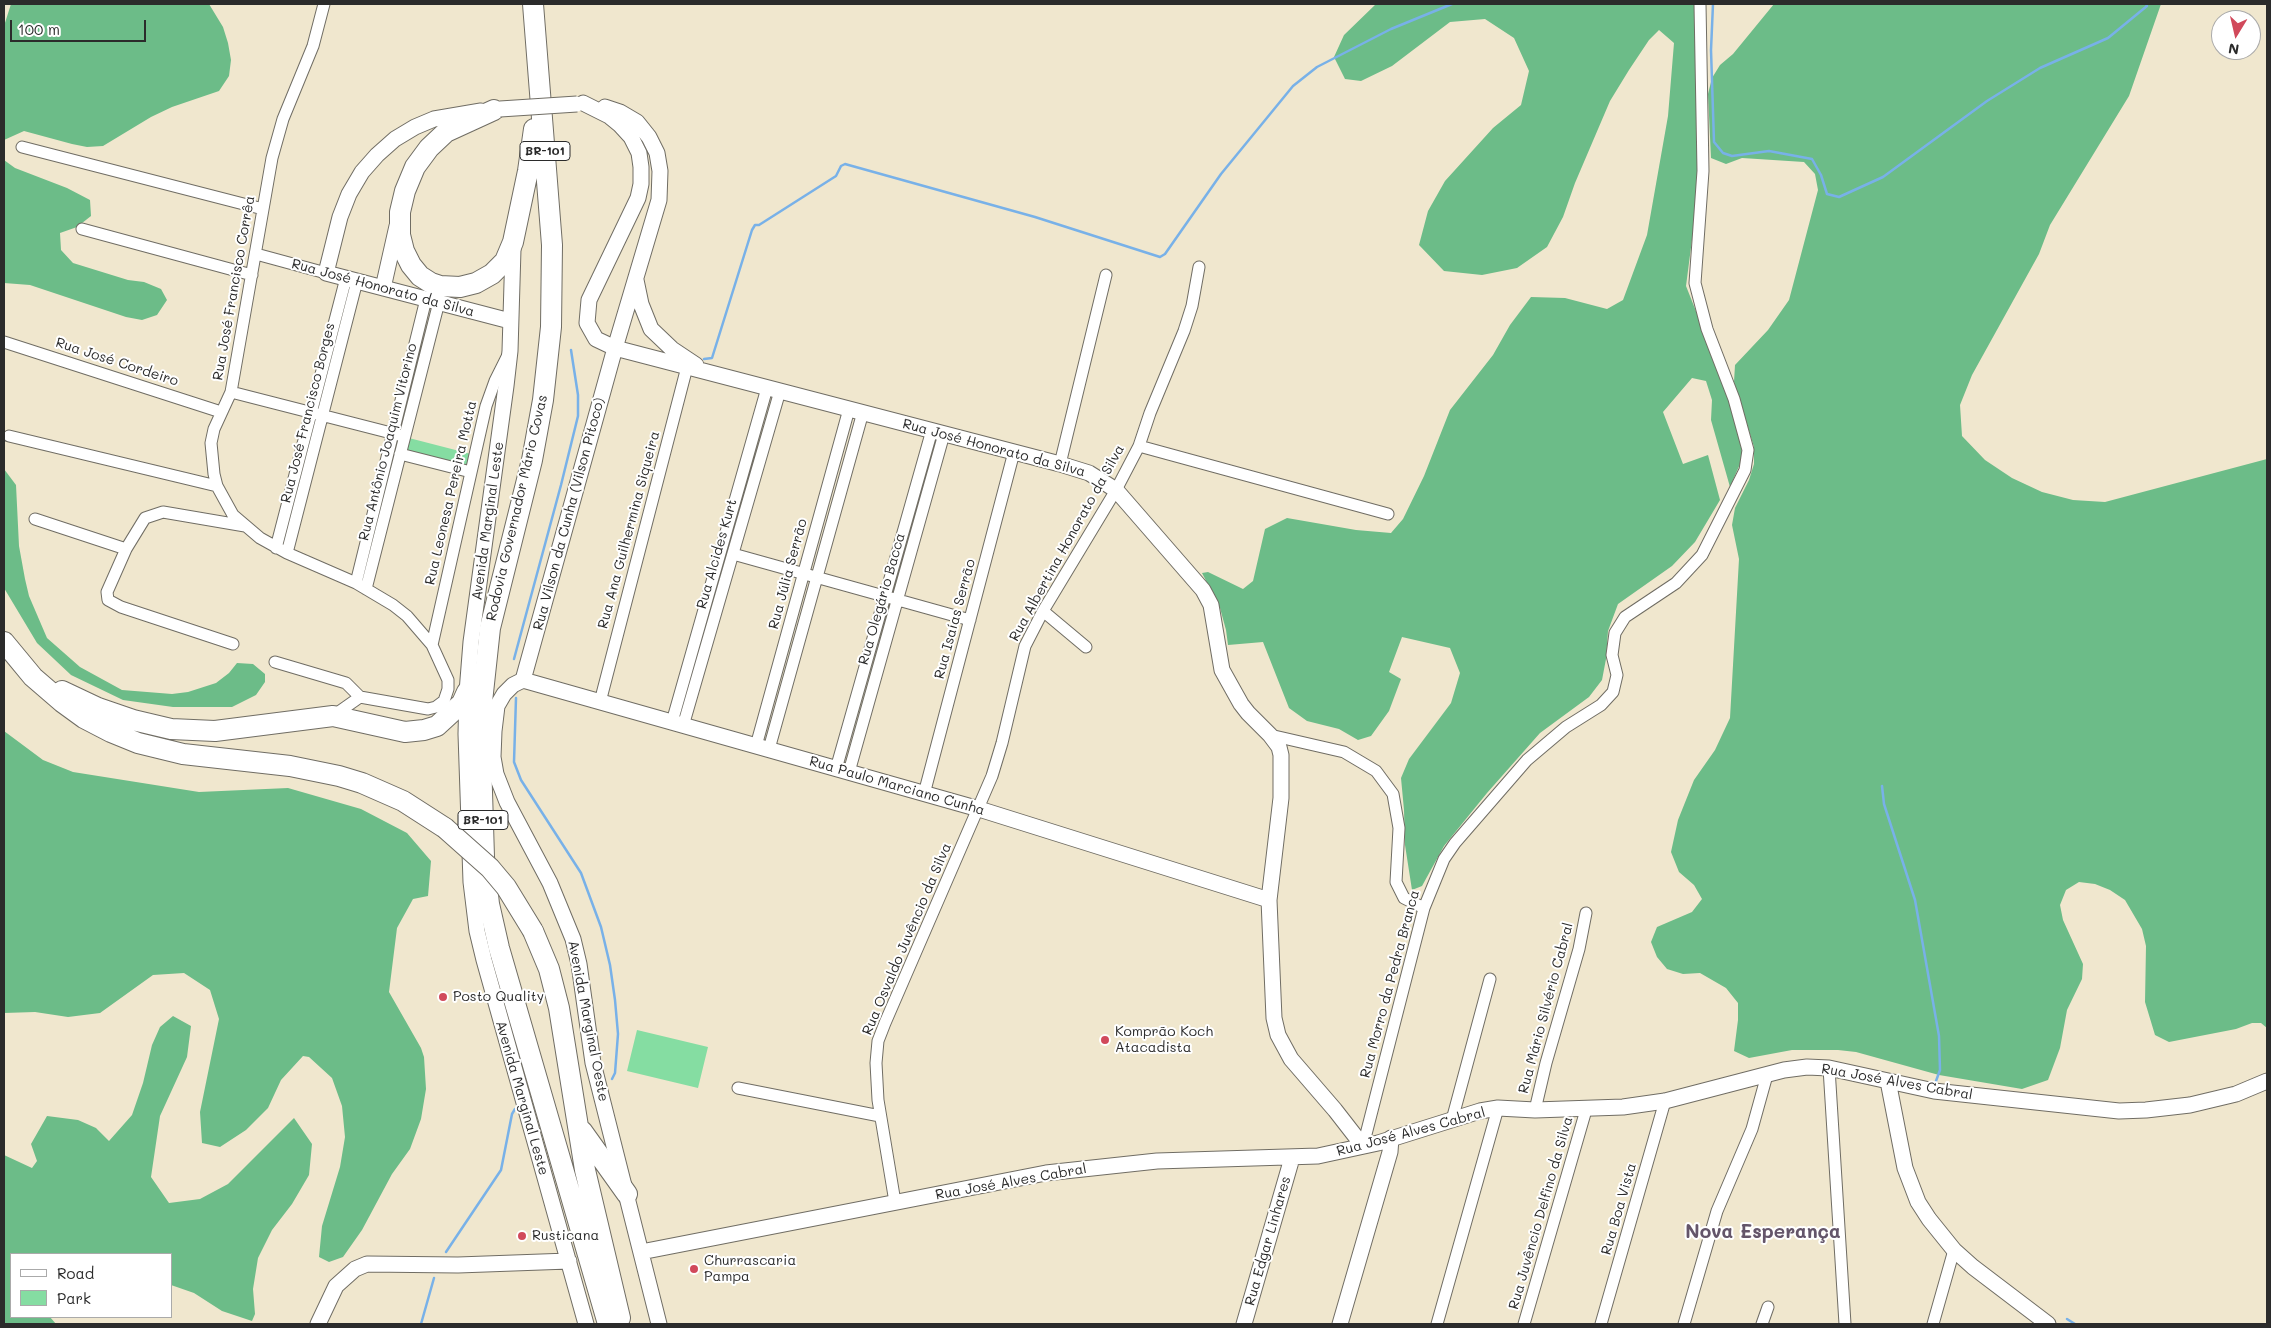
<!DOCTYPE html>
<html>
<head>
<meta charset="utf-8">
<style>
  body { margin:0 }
  #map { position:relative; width:2271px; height:1328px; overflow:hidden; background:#f0e7ce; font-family:Mali,sans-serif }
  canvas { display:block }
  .frame { position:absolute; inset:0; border:5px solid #2b2b2b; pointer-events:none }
  .legend { position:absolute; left:10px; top:1253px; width:162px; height:65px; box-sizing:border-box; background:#fff; border:1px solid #aaa; margin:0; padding:6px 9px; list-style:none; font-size:15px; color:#2b2b2b }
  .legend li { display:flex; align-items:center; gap:10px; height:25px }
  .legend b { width:25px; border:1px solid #aaa }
  .north { position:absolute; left:2211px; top:10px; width:50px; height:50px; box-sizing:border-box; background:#fff; border:1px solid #aaa; border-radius:50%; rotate:189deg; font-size:14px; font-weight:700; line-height:20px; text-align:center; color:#2b2b2b }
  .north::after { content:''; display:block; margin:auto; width:18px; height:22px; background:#d1495b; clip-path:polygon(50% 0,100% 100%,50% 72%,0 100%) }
  .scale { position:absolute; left:10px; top:20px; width:136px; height:22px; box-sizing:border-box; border:2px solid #2b2b2b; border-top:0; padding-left:6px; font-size:15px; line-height:18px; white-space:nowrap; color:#2b2b2b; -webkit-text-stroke:4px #fff; paint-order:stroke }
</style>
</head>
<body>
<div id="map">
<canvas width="2271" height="1328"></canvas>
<div class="frame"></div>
<ul class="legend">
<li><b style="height:6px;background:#fff"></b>Road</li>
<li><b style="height:14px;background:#85dda2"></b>Park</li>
</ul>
<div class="north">N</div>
<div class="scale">100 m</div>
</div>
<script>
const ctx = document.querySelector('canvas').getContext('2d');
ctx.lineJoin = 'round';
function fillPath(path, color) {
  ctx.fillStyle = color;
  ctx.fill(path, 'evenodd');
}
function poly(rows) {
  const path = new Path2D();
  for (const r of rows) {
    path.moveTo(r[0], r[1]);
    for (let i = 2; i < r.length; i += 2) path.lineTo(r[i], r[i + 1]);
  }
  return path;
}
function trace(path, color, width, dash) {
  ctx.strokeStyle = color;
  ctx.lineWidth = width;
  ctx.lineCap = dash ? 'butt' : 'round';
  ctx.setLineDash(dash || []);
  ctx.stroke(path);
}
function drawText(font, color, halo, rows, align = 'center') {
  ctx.font = font + ' Mali,sans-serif';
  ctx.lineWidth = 4;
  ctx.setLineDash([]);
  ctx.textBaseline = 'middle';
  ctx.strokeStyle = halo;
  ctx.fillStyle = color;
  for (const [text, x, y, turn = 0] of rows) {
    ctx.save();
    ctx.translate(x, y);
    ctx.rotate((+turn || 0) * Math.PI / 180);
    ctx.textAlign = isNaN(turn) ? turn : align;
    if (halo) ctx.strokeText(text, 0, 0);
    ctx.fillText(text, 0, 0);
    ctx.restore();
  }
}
const green = poly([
  [409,438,471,454,467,467,406,451],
  [637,1030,708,1047,698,1088,627,1071]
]);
const forest = poly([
  [11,4,209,4,223,27,228,43,231,60,229,76,219,91,172,107,151,117,103,146,87,147,72,144,24,131,4,140,4,26],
  [1376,4,1699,4,1701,170,1686,286,1732,402,1743,457,1730,487,1711,420,1712,400,1706,381,1692,378,1663,412,1683,464,1708,455,1720,500,1695,542,1672,566,1618,604,1608,631,1606,659,1602,680,1589,697,1540,733,1487,793,1444,846,1422,886,1412,890,1405,845,1404,810,1401,778,1409,759,1451,703,1460,673,1450,648,1402,637,1389,672,1401,679,1389,711,1371,736,1358,740,1339,729,1307,721,1289,708,1263,642,1228,645,1226,630,1220,608,1202,573,1208,572,1243,589,1253,581,1265,529,1287,518,1356,530,1391,533,1403,519,1424,476,1450,410,1493,355,1510,325,1531,297,1565,298,1607,309,1623,300,1647,235,1668,116,1674,43,1659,30,1649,40,1629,70,1610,101,1575,183,1563,217,1547,247,1517,268,1482,275,1444,271,1419,245,1428,211,1445,181,1493,128,1521,105,1529,71,1514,38,1485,19,1450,22,1392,66,1361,81,1345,79,1334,57,1344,35],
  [1774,4,2161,4,2129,96,2050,225,2039,254,1972,375,1960,405,1962,436,1985,460,2012,478,2042,492,2073,500,2105,502,2267,459,2267,1028,2261,1023,2252,1023,2236,1029,2169,1042,2155,1035,2145,1002,2146,946,2142,929,2125,900,2110,890,2095,884,2079,882,2066,890,2060,905,2063,920,2083,964,2082,979,2067,1010,2060,1048,2048,1080,2022,1089,1939,1075,1856,1052,1838,1050,1792,1050,1749,1058,1734,1051,1738,1020,1738,1003,1726,988,1700,973,1683,974,1667,969,1657,957,1651,942,1657,927,1692,912,1702,899,1694,885,1679,872,1671,852,1678,820,1694,780,1715,750,1730,718,1739,559,1732,525,1735,508,1749,480,1754,464,1754,447,1734,382,1735,365,1768,330,1789,300,1818,190,1815,174,1804,162,1742,158,1726,164,1711,158,1708,94,1712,78,1720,65,1733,54],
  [4,160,15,168,67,188,90,200,91,216,77,227,60,233,61,250,73,263,128,280,144,282,161,289,167,300,157,315,142,320,126,317,30,285,4,283],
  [4,469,16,485,19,546,25,579,29,596,47,638,80,667,122,690,172,694,188,692,216,683,229,673,237,663,253,664,265,674,265,682,256,695,232,707,173,707,123,700,71,675,37,643,4,588],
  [4,731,43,760,73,772,199,792,288,788,361,809,407,833,431,861,428,896,413,899,397,928,389,992,421,1048,424,1057,426,1089,421,1119,410,1149,392,1174,362,1230,343,1257,329,1262,319,1257,322,1226,340,1167,345,1137,342,1106,332,1078,309,1057,303,1056,281,1080,268,1108,246,1130,220,1147,202,1143,200,1112,219,1019,210,990,184,973,153,975,100,1013,68,1017,35,1012,4,1013],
  [173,1016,191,1026,187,1057,160,1116,151,1177,169,1203,200,1199,228,1184,294,1118,312,1144,309,1175,292,1204,272,1230,258,1258,253,1289,255,1314,252,1321,222,1311,194,1293,171,1285,171,1254,11,1254,11,1317,50,1317,56,1324,4,1324,4,1155,32,1168,37,1161,31,1144,47,1116,78,1120,96,1128,109,1141,132,1115,143,1083,152,1045,160,1027]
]);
const stream = poly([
  [1713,4,1711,50,1714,142,1723,153,1732,156,1769,151,1812,159,1821,175,1827,194,1839,197,1883,177,1987,101,2040,68,2108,38,2147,6,2146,4],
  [704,359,712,358,752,230,755,225,759,225,836,176,841,166,845,164,1035,217,1160,257,1165,254,1221,174,1293,86,1317,67,1391,29,1452,4],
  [514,659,561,485,578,416,578,395,571,350],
  [516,698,514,762,521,780,581,873,601,927,610,965,615,1000,618,1034,615,1073,612,1079],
  [1882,786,1884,804,1915,900,1939,1036,1940,1070,1936,1081],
  [446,1252,501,1170,512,1114,515,1109],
  [2067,1319,2075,1324],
  [421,1324,434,1278]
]);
const street = poly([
  [22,147,263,209],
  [82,229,252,275],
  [256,254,326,273],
  [4,342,221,412],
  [231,392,399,435],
  [9,436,217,486],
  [1139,446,1388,514],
  [400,454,471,472],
  [1060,464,1106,275],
  [35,519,126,549],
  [276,548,346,278],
  [287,553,357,281],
  [733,554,970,620],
  [356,583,426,299],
  [366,589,439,302],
  [1043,611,1086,647],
  [233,644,121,607,108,600,107,592,126,549,145,518,163,512,245,526],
  [432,645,486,406,495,381,507,357],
  [275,662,346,683,360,697,428,709,436,707,444,701,448,689,448,680,432,645,407,616,393,605,356,583,287,553,260,538,233,515,217,486,214,474,211,443,214,429,231,392,272,158,283,119,313,46,324,4],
  [600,702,687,367],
  [333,716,360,697],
  [672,722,767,388],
  [683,726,780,391],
  [1270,735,1344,752,1376,771,1393,794,1399,828,1396,882,1404,898,1424,908],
  [756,746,849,409],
  [769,749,863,412],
  [836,769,932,430],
  [849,772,944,434],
  [924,794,1014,452],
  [1829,1068,1845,1324],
  [738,1088,880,1116],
  [1535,1110,1546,1063,1579,949,1586,913],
  [1452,1120,1490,979],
  [1363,1146,1424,908,1444,859,1455,843,1527,760,1566,727,1601,705,1613,692,1617,675,1612,655,1615,633,1625,617,1676,583,1702,555,1745,470,1748,450,1734,399,1707,329,1695,283,1703,171,1700,4],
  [895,1202,878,1100,876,1063,878,1041,885,1023,992,776,1002,743,1025,646,1043,611,1116,490,1139,446,1150,413,1184,331,1192,306,1199,267],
  [1437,1324,1498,1108],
  [1524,1324,1586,1110],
  [1601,1324,1665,1101],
  [1684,1324,1717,1211,1752,1129,1767,1075],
  [1762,1324,1768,1307],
  [1933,1324,1954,1250]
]);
const secondary = poly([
  [583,103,609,116,620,125,631,137,639,153,641,167,641,184,638,198,589,300,587,323,596,339,615,348,1060,464,1089,473,1116,490,1203,590,1211,605,1222,670,1241,704,1248,713,1270,735,1279,747,1281,755,1281,798,1269,900,1274,1018,1278,1035,1291,1059,1335,1110,1363,1146],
  [481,111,434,119,415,127,395,139,377,155,362,172,349,194,340,217,326,273,510,321],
  [513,249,510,351,506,386,471,642,467,692,466,734,471,882,477,931,484,960,586,1324],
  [636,280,641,304,651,329,672,349,696,365],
  [383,288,397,226],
  [523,680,979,809,1269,900],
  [523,680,513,685,504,694,497,706,494,731,493,757,496,774,507,802,550,883,573,939,579,964,593,1063,659,1324],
  [523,680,615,348,659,200,660,171,657,153,649,137,637,122,620,112,605,107],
  [1888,1081,1905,1168,1918,1202,1929,1219,1954,1250,1973,1267,2048,1324],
  [641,1252,1046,1173,1157,1161,1318,1156,1378,1143,1480,1111,1498,1108,1535,1110,1623,1107,1665,1101,1784,1070,1807,1067,1829,1068,1934,1091,2119,1111,2146,1110,2190,1105,2236,1094,2267,1081],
  [318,1324,336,1286,355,1269,367,1264,458,1265,569,1261],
  [1244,1324,1292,1158],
  [1340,1324,1390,1152,1391,1138]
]);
const highway = poly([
  [533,4,552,245,551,327,543,400,532,460,490,628,482,702,481,759,484,857,489,904,499,948,608,1324],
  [494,110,446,132,429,148,415,167,405,191,400,212,400,235,404,251,411,265,420,276,431,283,440,286,460,287,476,283,492,274,505,261,513,242,528,171,534,129],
  [4,642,33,677,62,702,84,718,111,732,138,743,183,754,290,766,339,776,362,783,403,801,445,828],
  [62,691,98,708,133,720,171,729,215,731,333,716,405,732,424,730,437,726,462,703,467,692],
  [533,931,549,969,559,1008,585,1170,620,1318],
  [582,1131,627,1194]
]);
const secondaryBridge = poly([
  [500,109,577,104]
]);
const highwayBridge = poly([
  [445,828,490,868,506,887,533,931]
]);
const markers = [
  [443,997,5,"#d1495b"],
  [1105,1040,5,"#d1495b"],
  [522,1236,5,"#d1495b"],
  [694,1269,5,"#d1495b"]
];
const shields = [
  [545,151,50],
  [483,820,50]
];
const shieldNames = [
  ["BR-101",545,151],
  ["BR-101",483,820]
];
const streetNames = [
  ["Rua José Francisco Corrêa",234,288,-80],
  ["Rua José Honorato da Silva",383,288,15],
  ["Rua José Cordeiro",117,362,18],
  ["Rua José Francisco Borges",308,413,-76],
  ["Rua Antônio Joaquim Vitorino",388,442,-76],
  ["Rua José Honorato da Silva",994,448,15],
  ["Rua Leonesa Pereira Motta",451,493,-77],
  ["Rodovia Governador Mário Covas",517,508,-77],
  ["Rua Vilson da Cunha (Vilson Pitoco)",569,514,-75],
  ["Avenida Marginal Leste",488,521,-82],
  ["Rua Ana Guilhermina Siqueira",629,530,-75],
  ["Rua Albertina Honorato da Silva",1067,543,-61],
  ["Rua Alcides Kurt",717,554,-74],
  ["Rua Júlia Serrão",788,574,-75],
  ["Rua Olegário Bacca",882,599,-74],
  ["Rua Isaías Serrão",955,619,-75],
  ["Rua Paulo Marciano Cunha",897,786,16],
  ["Rua Osvaldo Juvêncio da Silva",907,939,-67],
  ["Rua Morro da Pedra Branca",1390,984,-75],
  ["Rua Mário Silvério Cabral",1546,1008,-75],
  ["Avenida Marginal Oeste",588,1021,79],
  ["Rua José Alves Cabral",1897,1082,10],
  ["Avenida Marginal Leste",522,1098,74],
  ["Rua José Alves Cabral",1411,1132,-15],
  ["Rua José Alves Cabral",1011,1182,-10],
  ["Rua Boa Vista",1619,1209,-74],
  ["Rua Juvêncio Delfino da Silva",1541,1213,-74],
  ["Rua Edgar Linhares",1268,1241,-74]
];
const poiNames = [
  ["Posto Quality",453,997],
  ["Komprão Koch",1115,1032],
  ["Atacadista",1115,1048],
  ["Rusticana",532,1236],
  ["Churrascaria",704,1261],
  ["Pampa",704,1277]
];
const districtNames = [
  ["Nova Esperança",1763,1232]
];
fillPath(green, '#85dda2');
fillPath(forest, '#6cbc88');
trace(stream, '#78b1e8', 2.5);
trace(street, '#706d64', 13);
trace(secondary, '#706d64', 17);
trace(highway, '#706d64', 22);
trace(street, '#fff', 11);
trace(secondary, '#fff', 15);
trace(highway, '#fff', 20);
trace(secondaryBridge, '#706d64', 17, []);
trace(highwayBridge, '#706d64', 22, []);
trace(secondaryBridge, '#fff', 15);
trace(highwayBridge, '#fff', 20);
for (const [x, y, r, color] of markers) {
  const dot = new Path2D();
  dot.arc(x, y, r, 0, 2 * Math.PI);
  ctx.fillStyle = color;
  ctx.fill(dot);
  trace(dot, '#fff', 2);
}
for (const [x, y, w] of shields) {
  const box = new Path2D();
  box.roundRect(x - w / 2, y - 9.5, w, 19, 4);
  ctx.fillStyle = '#fff';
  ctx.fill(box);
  trace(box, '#2b2b2b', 1);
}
drawText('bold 12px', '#2b2b2b', null, shieldNames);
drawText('14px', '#2b2b2b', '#fff', streetNames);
drawText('14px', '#2b2b2b', '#fff', poiNames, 'left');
drawText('bold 19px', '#64556a', '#fff', districtNames);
</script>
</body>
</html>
